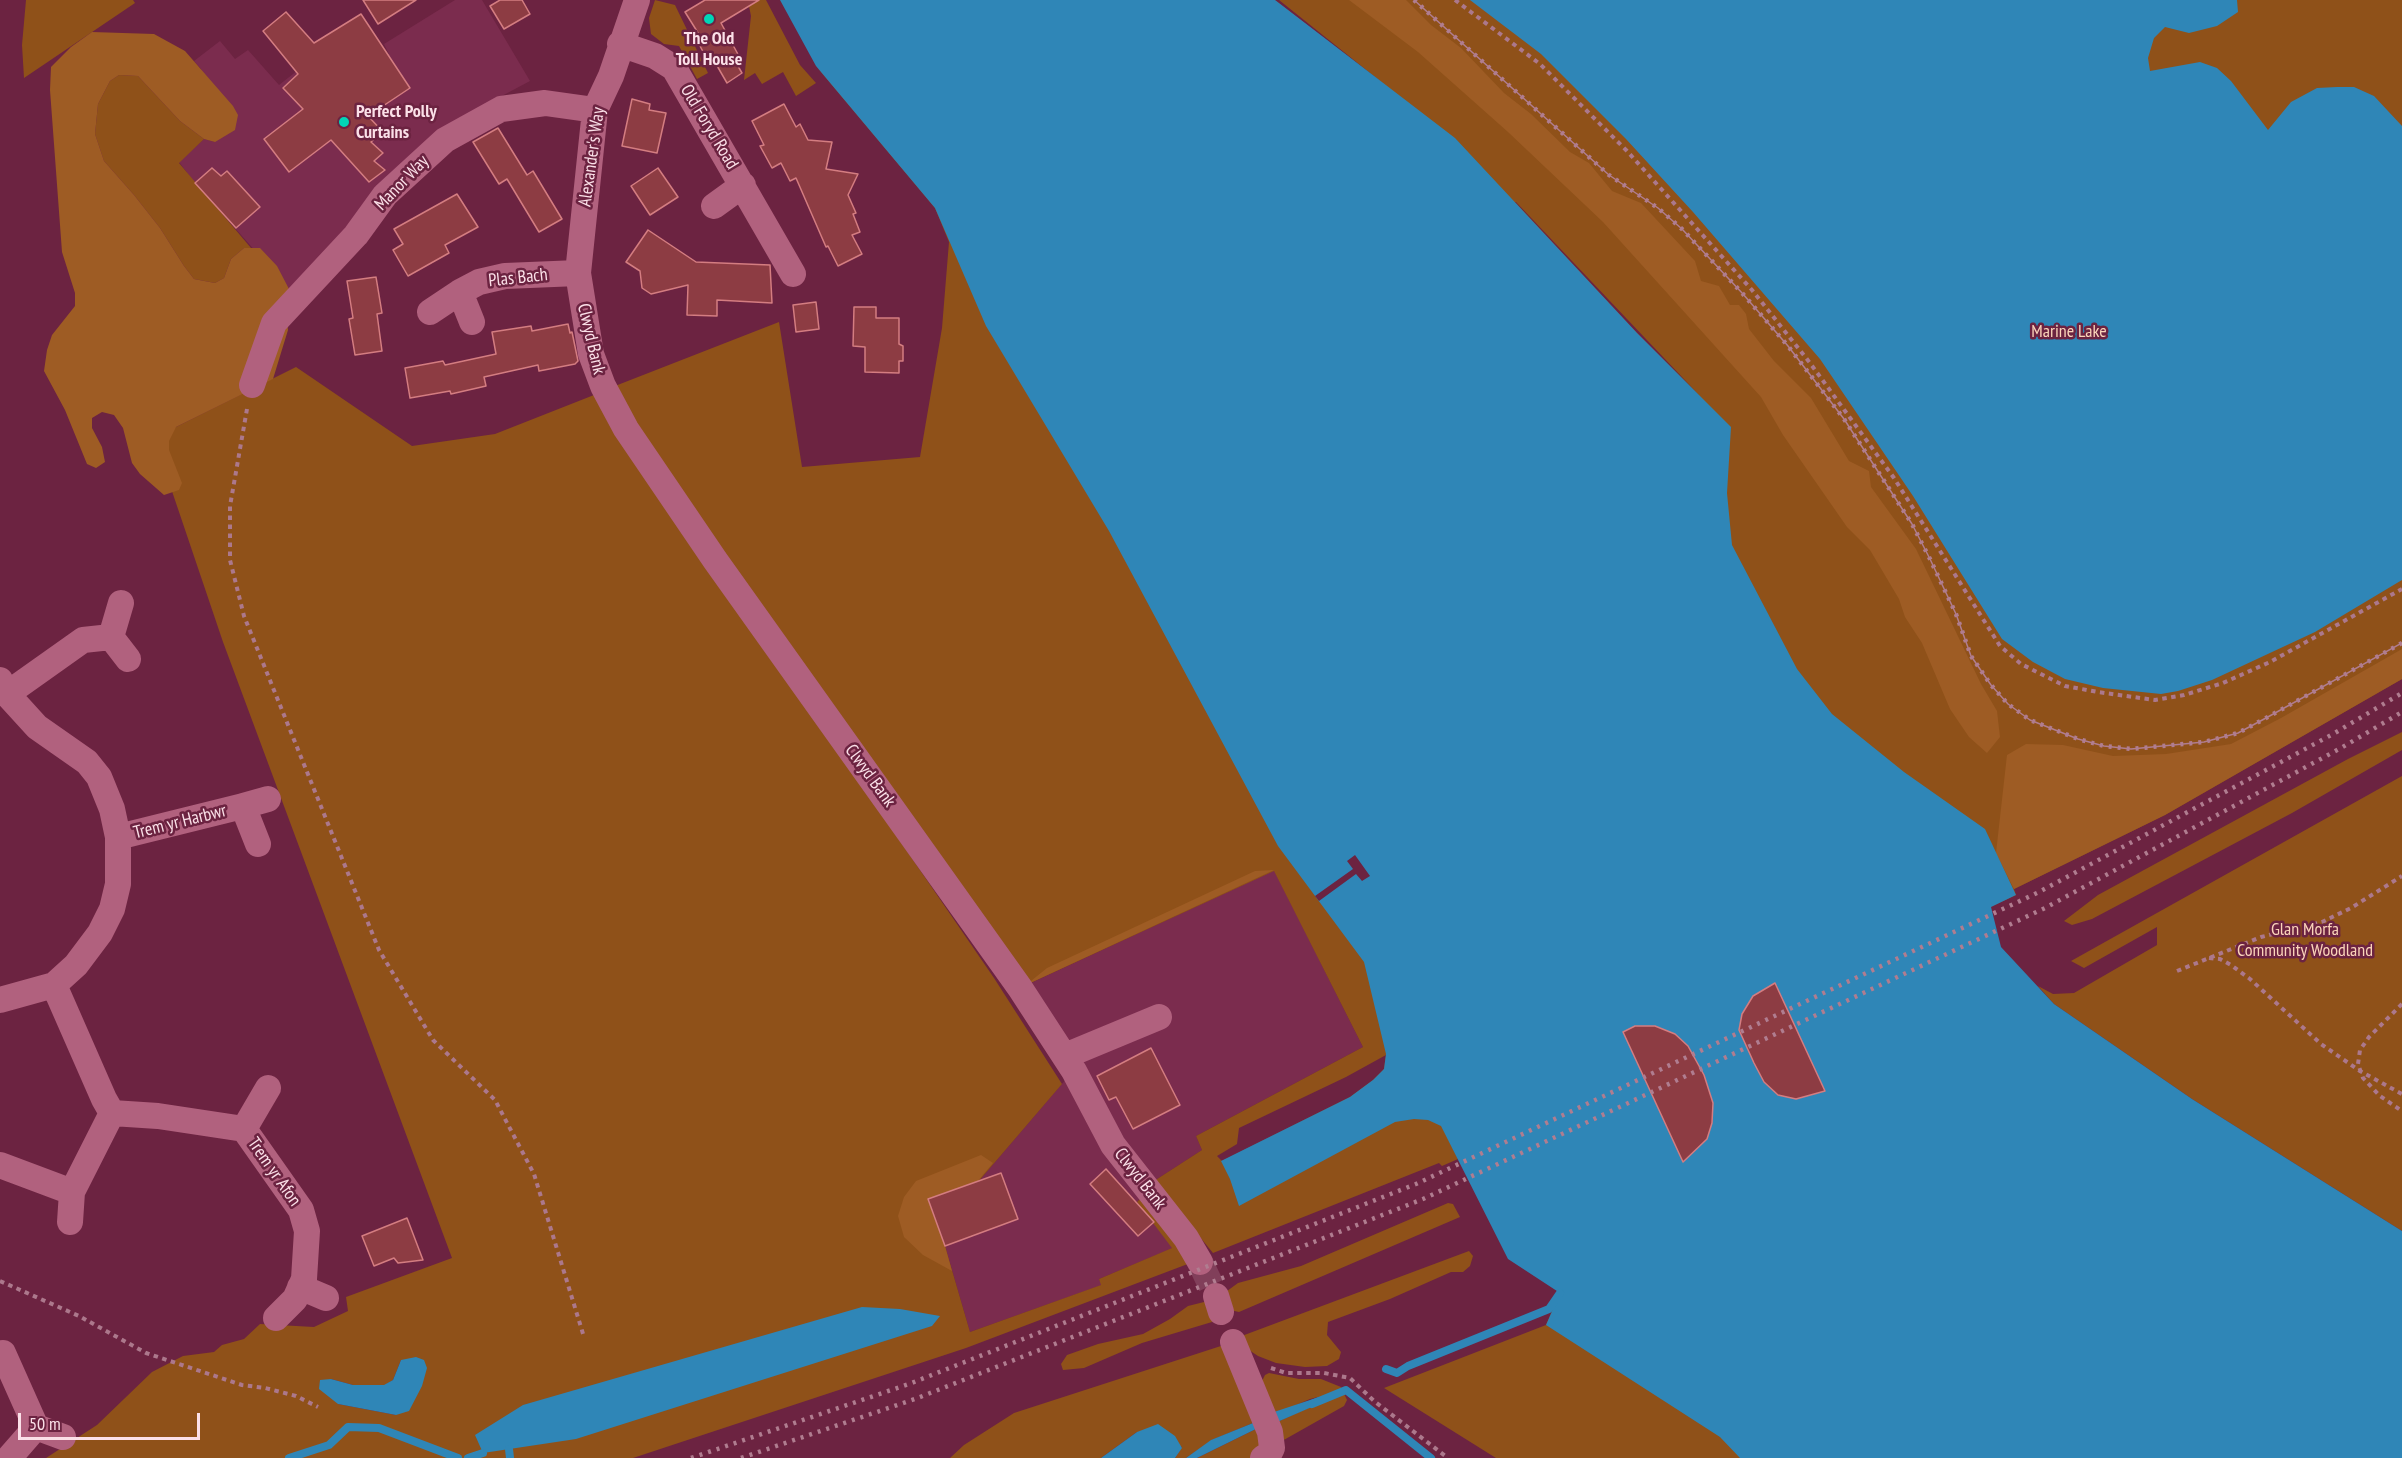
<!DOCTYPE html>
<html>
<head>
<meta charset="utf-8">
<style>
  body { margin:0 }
  #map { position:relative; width:2402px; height:1458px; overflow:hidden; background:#6c2341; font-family:"PT Sans Narrow",sans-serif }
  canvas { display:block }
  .scale { position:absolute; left:18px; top:1413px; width:182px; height:27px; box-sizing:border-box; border:3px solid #fbe0e8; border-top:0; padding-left:8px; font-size:18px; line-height:21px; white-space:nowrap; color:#fbe0e8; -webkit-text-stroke:4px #6c2341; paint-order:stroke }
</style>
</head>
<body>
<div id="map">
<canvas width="2402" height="1458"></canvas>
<div class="scale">50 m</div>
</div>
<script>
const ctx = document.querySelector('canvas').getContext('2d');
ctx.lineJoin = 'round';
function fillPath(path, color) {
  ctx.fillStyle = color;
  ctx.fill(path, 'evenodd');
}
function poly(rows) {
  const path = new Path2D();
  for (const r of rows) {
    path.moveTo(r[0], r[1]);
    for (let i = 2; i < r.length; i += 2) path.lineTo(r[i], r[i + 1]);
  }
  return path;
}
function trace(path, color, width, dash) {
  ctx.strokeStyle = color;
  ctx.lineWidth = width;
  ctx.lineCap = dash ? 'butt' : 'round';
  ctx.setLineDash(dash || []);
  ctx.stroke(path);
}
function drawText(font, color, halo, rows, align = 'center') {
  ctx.font = font + ' "PT Sans Narrow",sans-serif';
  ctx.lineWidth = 5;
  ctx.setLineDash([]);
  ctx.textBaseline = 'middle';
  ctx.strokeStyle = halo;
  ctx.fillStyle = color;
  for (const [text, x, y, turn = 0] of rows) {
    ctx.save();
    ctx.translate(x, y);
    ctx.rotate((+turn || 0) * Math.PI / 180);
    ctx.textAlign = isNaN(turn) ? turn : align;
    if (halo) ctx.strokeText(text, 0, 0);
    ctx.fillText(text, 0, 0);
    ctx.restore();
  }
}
const built = poly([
  [455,0,482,0,530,81,466,115,398,169,361,206,349,226,289,289,195,183,179,162,204,139,215,142,201,69,194,61,220,41,235,59,248,50,279,85,316,56,344,87,389,54,384,44],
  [1274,870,1363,1047,1196,1136,1202,1150,1154,1181,1137,1202,1173,1248,1099,1279,1102,1285,970,1332,945,1246,928,1199,978,1182,1073,1071,1020,988]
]);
const green = poly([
  [26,0,133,0,135,3,24,78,22,45],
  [655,0,675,5,708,73,697,79,679,46,664,44,651,34,649,18],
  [759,0,766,0,800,65,816,83,796,96,783,72,762,84,755,73,744,80,751,16,749,6],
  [1275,0,1395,93,1279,0,2402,0,2402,679,2165,815,2014,889,2016,895,1960,921],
  [1515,202,1516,202,1700,396,1637,333],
  [816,66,1075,350,1458,1159,1442,1166,1439,1163,1213,1253,1154,1181,1202,1150,1196,1136,1363,1047,1274,871,1026,985,637,428,615,386,779,322,802,467,920,457,942,328,949,242,935,208],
  [1386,1055,1384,1069,1373,1080,1350,1097,1222,1161,1217,1156,1237,1144,1239,1128,1346,1077],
  [119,75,138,76,180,121,204,139,179,163,251,248,244,248,231,259,224,278,215,283,194,279,184,266,160,228,134,195,104,161,95,134,98,104,110,81],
  [296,367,412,446,495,434,594,395,994,978,1062,1084,978,1182,928,1200,945,1246,970,1332,1101,1285,1099,1279,1172,1248,1137,1202,1143,1196,1193,1262,966,1348,633,1458,46,1458,97,1425,152,1372,183,1356,214,1352,222,1345,244,1339,260,1324,314,1327,348,1311,346,1297,452,1258,223,642,154,438],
  [401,1360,396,1415,338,1404,331,1379,353,1385,384,1386,393,1380],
  [2402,732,2402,750,2292,813,2092,919,2072,925,2064,921,2098,895,2348,759],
  [2402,776,2402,1231,2192,1099,2054,1004,2038,986,2053,994,2074,993,2157,945,2157,927,2084,968,2071,961],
  [1448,1203,1453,1204,1460,1217,1239,1312,1230,1310,1223,1294,1238,1283,1301,1266],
  [1469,1251,1473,1256,1470,1266,1463,1272,1451,1272,1390,1299,1328,1322,1327,1335,1341,1352,1339,1359,1327,1366,1305,1367,1276,1363,1258,1356,1246,1348,1239,1337],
  [1560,1293,1850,1458,1496,1458,1384,1388,1546,1325],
  [1208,1301,1215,1318,1212,1322,1142,1343,1084,1368,1063,1370,1061,1364,1067,1355,1098,1344,1143,1334,1170,1319,1188,1306],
  [1224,1345,1258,1421,1212,1440,1186,1458,1175,1458,1182,1447,1137,1432,1101,1458,950,1458,964,1445,1014,1413],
  [1269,1373,1299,1379,1321,1379,1341,1387,1347,1400,1344,1406,1282,1441,1275,1423,1321,1402,1318,1397,1310,1399,1287,1409,1271,1413,1261,1383,1265,1375],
  [1260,1427,1264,1433,1258,1454,1250,1458,1197,1458]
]);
const forest = poly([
  [1349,0,1406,0,1431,25,1461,48,1504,93,1531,114,1570,152,1589,163,1612,191,1641,203,1695,261,1701,281,1719,286,1730,305,1739,305,1746,314,1749,329,1774,361,1811,398,1849,461,1869,471,1871,487,1916,549,1981,684,1997,711,2000,737,1987,753,1969,737,1950,709,1922,643,1905,617,1899,599,1870,550,1847,527,1783,435,1761,397,1603,222,1508,132,1418,52],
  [92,32,154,34,185,51,233,106,238,115,235,130,215,142,204,139,180,121,138,76,119,75,110,81,98,104,95,134,104,161,134,195,160,228,184,266,194,279,215,283,224,278,231,259,244,248,260,248,277,266,289,289,285,297,288,330,273,379,176,427,169,441,169,450,182,483,179,490,164,495,140,474,132,463,123,428,114,415,102,412,92,418,92,428,102,447,105,462,96,468,87,464,65,410,44,371,47,350,52,335,75,306,75,293,62,252,50,90,51,67,71,47],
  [2402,649,2402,679,2165,815,2014,889,1996,853,2007,755,2026,744,2063,745,2113,756,2166,754,2231,744,2281,718],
  [1274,870,1026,985,1047,968,1255,871],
  [981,1155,993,1163,977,1182,928,1200,945,1246,952,1271,923,1255,904,1237,898,1216,904,1197,916,1181]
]);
const water = poly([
  [780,0,1275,0,1455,138,1637,333,1731,427,1727,493,1732,545,1797,669,1832,714,1904,772,1985,829,2016,895,1991,907,2001,947,2054,1004,2192,1099,2402,1231,2402,1458,1740,1458,1720,1437,1546,1325,1560,1293,1508,1259,1441,1126,1428,1120,1414,1119,1395,1122,1239,1206,1230,1179,1221,1161,1350,1097,1373,1080,1384,1069,1386,1054,1364,962,1278,846,1109,531,986,326,935,208,816,66],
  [1470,0,2237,0,2238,12,2217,26,2189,33,2165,27,2154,38,2148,58,2150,71,2200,62,2217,68,2231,81,2268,130,2291,102,2317,88,2337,87,2354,87,2374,96,2402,126,2402,580,2315,632,2212,680,2178,691,2161,694,2103,688,2065,679,2033,662,2002,639,1913,496,1820,359,1693,212,1626,139,1541,54],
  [862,1307,900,1309,940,1316,932,1326,576,1439,483,1453,475,1435,523,1405],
  [416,1357,424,1360,427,1368,422,1386,409,1411,396,1415,338,1404,319,1389,320,1380,331,1379,353,1385,384,1385,393,1380,401,1360],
  [1319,1397,1321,1403,1275,1423,1271,1413],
  [1258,1421,1260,1427,1197,1458,1186,1458,1211,1440],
  [1158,1424,1175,1436,1182,1448,1175,1458,1101,1458,1137,1432]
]);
const pier = poly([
  [1355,855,1370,876,1362,881,1356,874,1319,901,1315,896,1353,869,1347,861]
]);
const stream = poly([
  [1386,1369,1397,1373,1408,1366,1549,1309,1560,1293],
  [1312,1404,1346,1390,1431,1458],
  [509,1449,510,1458],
  [289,1458,329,1445,348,1427,379,1428,458,1458],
  [468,1458,483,1453]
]);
const building = poly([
  [363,0,416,0,378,24,363,0],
  [500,0,522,0,530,14,504,29,490,6,500,0],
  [705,0,759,0,721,23,740,58,735,61,742,73,727,83,716,64,711,66,695,37,700,36,685,12,705,0],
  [286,12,314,43,361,14,410,88,368,116,383,132,371,142,383,153,374,161,385,170,369,182,331,140,289,172,264,139,303,109,283,88,298,74,263,31,286,12],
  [632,99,650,104,649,110,666,113,657,153,622,146,632,99],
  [784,104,796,127,800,124,808,140,832,142,826,169,858,174,848,195,856,213,853,214,860,232,852,235,862,254,838,266,828,246,826,247,796,178,790,181,781,163,772,168,760,146,764,145,752,121,784,104],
  [498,128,527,175,533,171,562,219,539,232,507,179,499,184,473,142,498,128],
  [212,168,221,176,227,171,260,207,236,228,195,183,212,168],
  [658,168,678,197,650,215,631,186,658,168],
  [457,194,478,227,445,245,449,253,408,276,393,250,403,244,394,229,457,194],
  [648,230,696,262,770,265,772,303,717,300,717,316,687,315,688,285,651,294,642,288,640,271,626,262,648,230],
  [376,277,382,313,377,314,382,351,355,355,349,319,353,318,347,281,376,277],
  [816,302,819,329,796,332,793,305,816,302],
  [854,307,876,307,876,318,899,318,899,344,903,346,903,361,899,361,899,373,865,372,865,347,853,346,854,307],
  [568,324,570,333,572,332,578,361,575,364,539,371,538,365,484,377,486,386,451,394,450,391,410,398,405,368,443,361,445,365,496,354,492,332,531,326,532,331,568,324],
  [1775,983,1825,1091,1796,1099,1778,1095,1764,1082,1754,1063,1739,1030,1742,1014,1753,996,1775,983],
  [1635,1026,1655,1026,1675,1034,1688,1046,1704,1075,1713,1103,1712,1123,1707,1139,1683,1162,1623,1032,1635,1026],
  [1151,1048,1180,1105,1133,1129,1116,1097,1109,1100,1097,1076,1151,1048],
  [1106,1169,1154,1222,1138,1236,1090,1184,1106,1169],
  [1001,1173,1018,1219,945,1246,928,1199,1001,1173],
  [407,1218,423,1260,398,1263,394,1258,374,1266,362,1236,407,1218]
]);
const minorTunnel = poly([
  [1200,1262,1216,1296]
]);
const path = poly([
  [1455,0,1540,64,1627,151,1752,290,1810,363,1894,478,2000,646,2021,664,2065,686,2098,692,2155,700,2184,695,2223,683,2270,662,2402,589],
  [247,409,230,506,230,560,244,616,379,950,433,1040,495,1100,534,1174,584,1337],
  [2209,958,2220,959,2231,965,2250,979,2321,1044,2360,1071,2402,1094],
  [2177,971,2261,937,2322,922,2351,908,2402,876],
  [2402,1004,2369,1037,2360,1050,2358,1064,2363,1078,2380,1096,2402,1111],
  [0,1281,79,1316,146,1353,242,1385,265,1388,296,1396,318,1407],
  [1271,1368,1286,1373,1324,1373,1350,1378,1374,1401,1448,1458]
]);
const minor = poly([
  [637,0,611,76,595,110,578,273,591,354,603,386,626,429,715,560,1020,988,1074,1071,1113,1145,1186,1238,1200,1262],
  [620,44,655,56,674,68,793,274],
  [714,206,743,185],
  [430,312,460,292],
  [472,322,460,292,479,282,505,276,578,273],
  [252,385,274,323,356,235,385,195,445,140,501,109,545,103,595,110],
  [111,637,128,659],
  [0,680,7,694,37,727,87,762,99,777,112,809,118,837,118,884,112,909,100,933,76,965,54,985,0,1000],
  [7,694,83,640,111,637,121,603],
  [243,806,268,799],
  [118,837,243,806,258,844],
  [54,985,104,1099,112,1113],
  [1065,1056,1159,1017],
  [244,1129,268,1088],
  [0,1165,72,1192,112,1113,158,1116,244,1129,301,1210,307,1231,304,1279,295,1299,276,1318],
  [70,1222,72,1192],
  [300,1287,326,1298],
  [1216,1296,1221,1312],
  [1233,1342,1270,1432,1272,1448,1269,1454,1263,1458],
  [3,1353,36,1427,63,1437],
  [9,1458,36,1427]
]);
const tram = poly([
  [1414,0,1609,175,1658,208,1682,229,1743,294,1788,346,1844,419,1912,524,1930,559,1956,614,1971,656,1991,685,2008,704,2030,720,2078,739,2104,746,2131,749,2204,742,2238,733,2266,718,2402,643]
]);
const rail = poly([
  [1414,0,1609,175,1658,208,1682,229,1743,294,1788,346,1844,419,1912,524,1930,559,1956,614,1971,656,1991,685,2008,704,2030,720,2078,739,2104,746,2131,749,2204,742,2238,733,2266,718,2402,643],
  [691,1458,909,1384,1416,1184,2037,893,2333,734,2402,693],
  [741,1458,915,1399,1423,1199,2045,908,2341,748,2402,712]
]);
const markers = [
  [709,19,6,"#01d5b7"],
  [344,122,6,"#01d5b7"]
];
const poiNames = [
  ["The Old",709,39],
  ["Toll House",709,60],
  ["Perfect Polly",356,112,"left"],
  ["Curtains",356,133,"left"]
];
const streetNames = [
  ["Old Foryd Road",709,127,59],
  ["Alexander's Way",592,157,-82],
  ["Manor Way",402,183,-46],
  ["Plas Bach",518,278,-6],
  ["Clwyd Bank",591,339,77],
  ["Clwyd Bank",870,776,54],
  ["Trem yr Harbwr",180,822,-14],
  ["Trem yr Afon",274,1172,55],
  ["Clwyd Bank",1140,1179,52]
];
const parkNames = [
  ["Marine Lake",2069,332],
  ["Glan Morfa",2305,930],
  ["Community Woodland",2305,951]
];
fillPath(built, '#7b2c4e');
fillPath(green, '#8f5119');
fillPath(forest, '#9e5c24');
fillPath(water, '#2f86b7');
fillPath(pier, '#6c2341');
trace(stream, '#2f86b7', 8);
fillPath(building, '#8d3c43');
trace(building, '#d47d81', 1.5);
trace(minorTunnel, '#813f5a', 26, [26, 13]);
trace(path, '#ac788c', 4, [4.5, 4.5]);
trace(minor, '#b1617e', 26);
trace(tram, '#b07d90', 1.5);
trace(rail, '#b07d90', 4.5, [3, 6]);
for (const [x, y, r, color] of markers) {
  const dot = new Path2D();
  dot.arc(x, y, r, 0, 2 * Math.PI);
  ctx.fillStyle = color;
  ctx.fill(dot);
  trace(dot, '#6c2341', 2);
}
drawText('bold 18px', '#fbe0e8', '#6c2341', poiNames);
drawText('18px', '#fbe0e8', '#6c2341', streetNames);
drawText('18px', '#fbd5ba', '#6c2341', parkNames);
</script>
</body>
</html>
